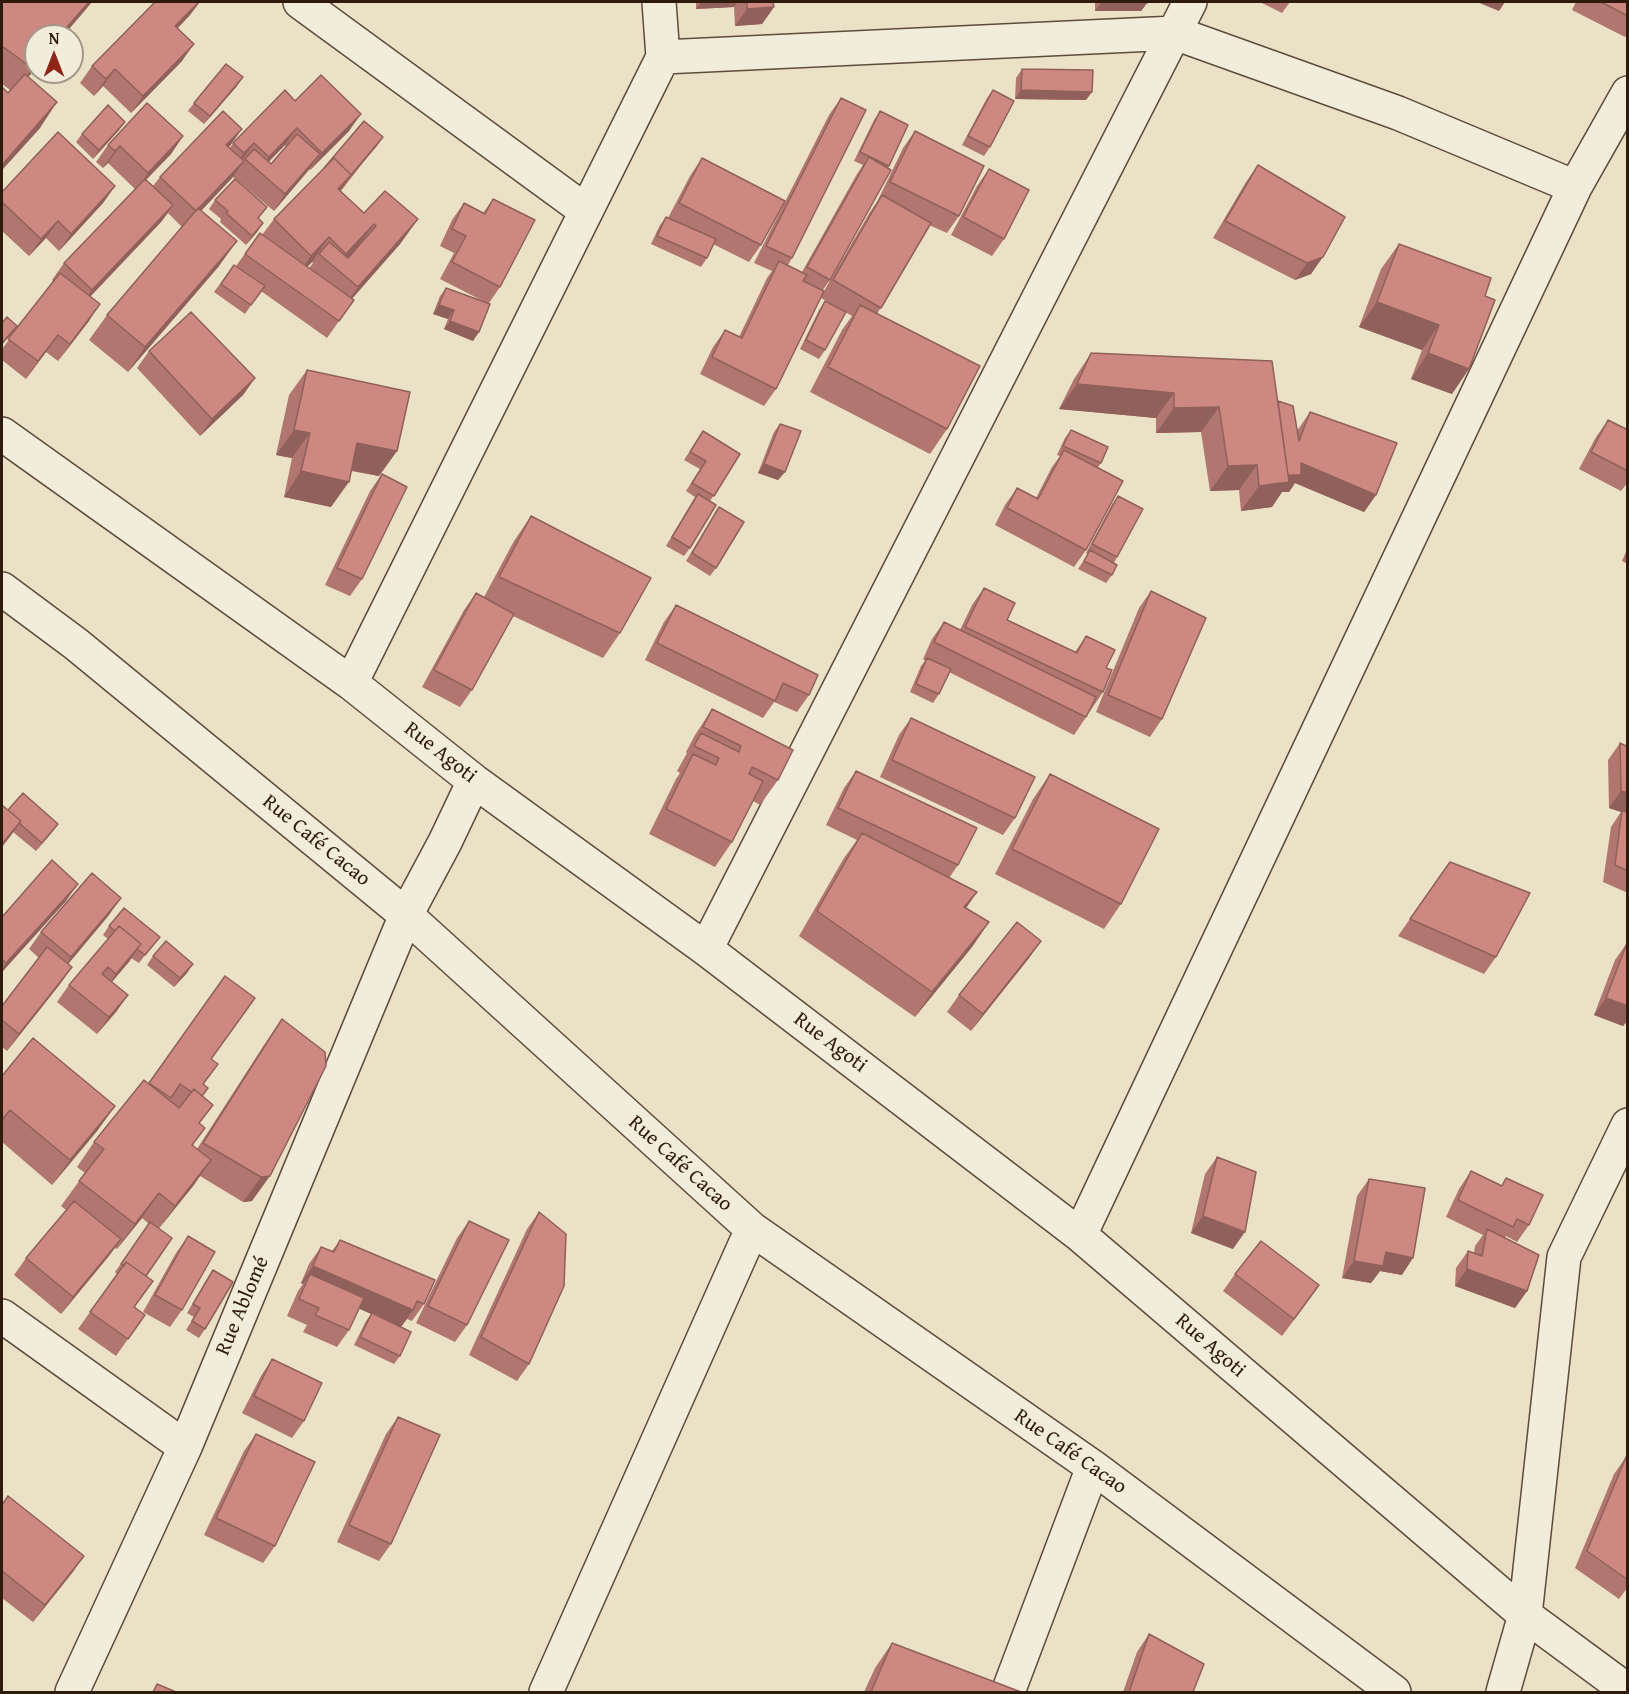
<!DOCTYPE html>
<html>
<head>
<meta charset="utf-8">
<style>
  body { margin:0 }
  #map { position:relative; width:1629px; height:1694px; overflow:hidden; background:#ebe1c7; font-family:"Gentium Book Plus",serif }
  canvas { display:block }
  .frame { position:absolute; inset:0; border:3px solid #2f1b0b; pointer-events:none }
  .north { position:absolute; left:24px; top:24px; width:60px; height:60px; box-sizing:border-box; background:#f2ecdb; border:2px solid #a49888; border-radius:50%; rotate:0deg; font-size:16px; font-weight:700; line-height:24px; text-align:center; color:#2f1b0b }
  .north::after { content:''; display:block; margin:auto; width:21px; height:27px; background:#8f2418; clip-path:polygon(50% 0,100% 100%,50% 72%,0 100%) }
</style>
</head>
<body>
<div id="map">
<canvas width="1629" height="1694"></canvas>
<div class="frame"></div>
<div class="north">N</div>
</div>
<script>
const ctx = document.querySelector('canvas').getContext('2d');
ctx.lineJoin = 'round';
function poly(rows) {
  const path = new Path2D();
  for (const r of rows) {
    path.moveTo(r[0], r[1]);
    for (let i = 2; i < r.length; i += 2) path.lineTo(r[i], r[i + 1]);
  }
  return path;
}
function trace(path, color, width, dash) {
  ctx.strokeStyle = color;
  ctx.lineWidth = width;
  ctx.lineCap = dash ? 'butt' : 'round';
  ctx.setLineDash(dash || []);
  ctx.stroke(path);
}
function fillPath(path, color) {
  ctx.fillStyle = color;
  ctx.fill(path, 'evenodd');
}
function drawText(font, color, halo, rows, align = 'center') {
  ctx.font = font + ' "Gentium Book Plus",serif';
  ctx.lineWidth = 6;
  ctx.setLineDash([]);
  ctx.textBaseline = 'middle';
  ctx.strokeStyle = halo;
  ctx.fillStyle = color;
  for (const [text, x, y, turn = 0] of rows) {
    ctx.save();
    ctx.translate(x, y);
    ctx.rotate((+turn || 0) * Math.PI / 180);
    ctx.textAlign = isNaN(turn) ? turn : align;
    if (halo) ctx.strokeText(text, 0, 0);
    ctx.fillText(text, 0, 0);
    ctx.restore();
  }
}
const street = poly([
  [300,2,586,211],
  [663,57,1175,33,1398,113,1575,187],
  [2,434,351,683,474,781,706,949,1080,1235,1525,1615,1628,1691],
  [2,589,76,644,406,915,752,1229,1093,1467,1394,1692],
  [351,683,663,57,659,2],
  [706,949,1190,2],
  [1080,1235,1575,187,1628,93],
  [2,1316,185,1447],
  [72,1692,185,1447,406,915,445,842,474,781],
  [546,1692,752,1229],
  [1008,1692,1093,1467],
  [1503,1692,1525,1615,1564,1257,1628,1125]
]);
const wall = poly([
  [2,2,92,2,63,36,36,36,36,68,28,77,40,128,2,170,2,87,8,93,10,90,2,84],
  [696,2,773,2,774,7,762,24,735,26,734,7,696,9],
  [1095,2,1147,2,1147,3,1141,11,1095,11],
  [1260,2,1290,2,1282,13],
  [1576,2,1628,2,1628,34,1625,37,1572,10],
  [190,15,178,28,182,61,131,113,103,86,94,96,80,83,92,66],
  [1022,69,1086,100,1015,99,1016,78],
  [237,86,204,124,188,111,194,103],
  [993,90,990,147,984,156,962,145,987,98],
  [841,98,792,258,788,265,802,272,857,174,863,165,854,161,874,120,880,111,889,166,830,280,822,291,824,291,870,212,878,200,903,148,915,131,959,216,947,233,929,225,877,314,947,429,930,454,810,392,842,330,852,316,845,312,825,350,819,359,800,349,819,310,825,301,839,308,821,298,776,389,764,406,700,374,713,347,725,330,739,337,767,278,772,271,754,263,829,115],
  [295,101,349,131,310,170,309,169,274,211,233,177,201,211,219,266,128,372,89,340,107,315,182,227,168,213,161,222,91,296,89,321,58,361,46,352,26,379,2,360,2,349,53,281,52,280,64,263,135,189,108,163,103,168,96,162,108,145,183,136,171,154,146,180,153,186,160,177,230,148,233,143],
  [285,145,286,146,271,164,269,162],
  [125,122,119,130,93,159,76,142,82,134],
  [383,137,341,191,364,213,418,219,400,244,352,299,354,300,327,338,261,291,245,314,214,292,234,265,236,266,260,233,262,235,274,219,324,168],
  [312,262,313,263,309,268,307,267],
  [702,158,761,245,749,262,713,244,707,258,701,267,651,244,660,225,666,217,668,218,690,176],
  [1258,165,1345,217,1311,274,1295,280,1213,238,1246,182],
  [989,169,1004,239,992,256,951,235,977,186],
  [115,186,103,203,59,251,46,238,29,256,2,231,2,192],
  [493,199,500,287,489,303,473,341,444,329,448,319,433,314,440,296,446,288,483,301,440,279,454,253,440,246,452,220,464,203,483,213],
  [215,200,267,207,258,219,263,223,257,232,246,245,220,222,221,219,209,209],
  [1399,244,1485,296,1452,394,1411,379,1422,350,1359,327,1381,269],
  [149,351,255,378,243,395,200,436,137,368],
  [1091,353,1278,401,1297,431,1310,412,1376,495,1364,512,1295,483,1289,492,1282,492,1272,507,1241,511,1239,490,1210,491,1201,432,1156,433,1156,418,1059,409,1074,379],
  [307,370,397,451,379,476,351,471,331,507,284,497,292,458,276,455,289,395],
  [1608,420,1628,430,1628,482,1621,491,1579,469,1596,437],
  [780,424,785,472,778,480,758,473,774,432],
  [1071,430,1101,463,1098,467,1086,550,1074,567,995,525,1005,505,1017,488,1036,498,1052,467,1060,456,1057,455,1065,438],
  [703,431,740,454,710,501,690,548,684,556,666,546,695,497,686,491,700,469,684,460],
  [382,474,362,579,350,596,325,585,370,491],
  [1118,496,1117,557,1114,563,1112,575,1106,583,1078,569,1088,554,1086,553,1112,504],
  [719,507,716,568,710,576,686,561],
  [531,516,620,633,603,658,513,616,472,690,460,707,422,687,464,610,476,593,484,597,514,541],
  [1628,547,1628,564,1622,561],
  [984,588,1007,620,1075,652,1086,636,1106,668,1103,692,1074,735,949,672,939,694,933,703,910,692,921,666,925,661,923,659,932,639,944,622,960,630,972,605],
  [1151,591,1162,719,1150,737,1096,712,1139,608],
  [676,605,809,695,797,712,774,702,763,718,645,660,664,622],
  [712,709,778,780,760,805,753,801,732,842,715,867,649,834,676,779,680,773,677,771,687,753,686,752,695,735],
  [911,718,1015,818,1003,835,880,777,899,735],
  [1620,743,1628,747,1628,893,1603,882,1611,827,1621,812,1609,808,1608,760],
  [856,771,958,865,949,878,977,892,966,908,989,922,972,947,915,1017,799,936,844,858,857,840,826,825,844,788],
  [1050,774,1121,904,1104,929,995,874,1033,799],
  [8,810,52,832,36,851,13,832,9,838],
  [1450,862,1496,957,1484,974,1398,936],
  [66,901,2,972,2,917],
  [109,915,68,964,72,967,60,984,7,1051,2,1047,2,1006,39,958,29,949,41,932],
  [109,926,153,945,139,963,131,958,112,982,128,995,116,1012,97,1034,57,1002,69,985,108,939,103,935],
  [1041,941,1029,958,971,1031,947,1012,959,995],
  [1627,943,1628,1020,1623,1026,1594,1015,1615,960],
  [153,956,187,973,174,987,147,965],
  [282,1019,325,1052,252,1201,243,1202,200,1176,159,1228,146,1276,135,1307,145,1315,116,1356,78,1329,117,1274,115,1272,149,1224,142,1218,117,1249,115,1248,61,1314,14,1275,26,1258,66,1210,61,1206,85,1173,77,1167,94,1142,148,1083,212,1059,203,1084,200,1124,193,1146,197,1149,264,1045],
  [2,1076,115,1106,97,1131,52,1185,2,1142],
  [1217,1157,1233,1249,1191,1233,1205,1174],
  [1471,1171,1501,1186,1506,1178,1529,1225,1517,1242,1506,1236,1505,1238,1527,1291,1515,1308,1455,1286,1456,1268,1468,1251,1474,1253,1475,1246,1483,1235,1446,1217,1459,1189],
  [1369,1179,1402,1275,1380,1271,1371,1283,1342,1278,1357,1196],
  [539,1212,529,1364,517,1381,469,1355,527,1229],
  [469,1221,467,1325,455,1342,416,1323,457,1238],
  [188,1236,182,1310,170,1327,143,1312,176,1253],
  [340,1240,424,1304,412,1321,407,1319,401,1327,389,1321,400,1356,394,1364,354,1345,366,1321,371,1314,359,1308,349,1330,337,1347,303,1332,307,1325,287,1316,298,1291,303,1284,301,1283,309,1264,321,1247,332,1251],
  [213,1270,205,1329,199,1338,186,1330,194,1317,187,1313,207,1279],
  [1235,1274,1319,1285,1282,1336,1223,1291],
  [272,1359,304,1421,292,1438,242,1413,261,1376],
  [398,1417,391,1544,379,1561,337,1542,386,1434],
  [256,1434,275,1546,263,1563,204,1535,244,1451],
  [1626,1457,1628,1458,1628,1587,1619,1599,1575,1568,1614,1474],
  [2,1505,84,1556,72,1573,33,1622,2,1598],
  [1149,1634,1193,1692,1123,1692,1137,1652],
  [892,1643,1021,1692,864,1692,875,1668]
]);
const shadedWall = poly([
  [89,2,92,2,63,36,59,36],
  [199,2,200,2,190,15,163,43,175,26],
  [701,2,738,2,734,7,696,9],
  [1477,2,1505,2,1499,11],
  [1101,3,1147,3,1141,11,1095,11],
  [774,7,762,24,735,26,747,9],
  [194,44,182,61,131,113,143,96],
  [36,64,36,68,15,93,32,68],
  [115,69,103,86,94,96,106,79],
  [243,77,237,86,204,124,210,116],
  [1021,90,1092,92,1086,100,1015,99],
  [57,102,40,128,2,170,2,165],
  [361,114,349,131,310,170,322,153],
  [125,122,119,130,93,159,99,150],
  [297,128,285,145,259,171,269,157],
  [242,129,230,146,214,162,226,145],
  [183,136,171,154,136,190,148,173],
  [383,137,377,146,347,181,334,200,338,189],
  [254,143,242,160,232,170,244,153],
  [120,146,108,163,103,168,115,151],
  [320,154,308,171,274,211,285,194],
  [244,161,232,178,184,229,196,212],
  [115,186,103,203,59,251,71,234],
  [173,205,161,222,80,307,92,290],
  [418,219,400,244,340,312,358,287],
  [58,221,46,238,29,256,41,239],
  [263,223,257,232,246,245,252,236],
  [374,224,356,249,337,269,336,268,346,254],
  [329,237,312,262,293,281,311,256],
  [237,241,219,266,128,372,145,347],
  [1323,257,1311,274,1295,280,1307,263],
  [1377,302,1439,325,1422,350,1359,327],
  [100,304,89,321,58,361,70,344],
  [439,305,454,310,448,319,433,314],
  [450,321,479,332,473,341,444,329],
  [17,326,11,334,2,345,2,343],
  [58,335,46,352,26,379,38,361],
  [1428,353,1469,369,1452,394,1411,379],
  [255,378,243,395,200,436,212,419],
  [1077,384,1174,393,1156,418,1059,409],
  [1219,407,1201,432,1156,433,1174,408],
  [294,430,310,433,292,458,276,455],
  [357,443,397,451,379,476,340,468],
  [1301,463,1376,495,1364,512,1295,483,1289,492,1282,492,1272,507,1241,511,1259,486],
  [764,464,785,472,778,480,758,473],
  [1257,465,1239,490,1210,491,1228,466],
  [301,471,349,482,331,507,284,497],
  [1621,791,1628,793,1628,814,1622,810,1621,812,1609,808],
  [21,821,9,838,2,847,2,844],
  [58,824,52,832,36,851,42,843],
  [78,884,66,901,2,972,2,969,6,963],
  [977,892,960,917,964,907],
  [121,898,109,915,59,975,71,957],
  [989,922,972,947,915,1017,932,992],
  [1041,941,1029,958,971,1031,983,1014],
  [141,944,129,962,104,991,116,974],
  [193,964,187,973,174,987,180,978],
  [72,967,60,984,7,1051,19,1034],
  [128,995,116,1012,97,1034,109,1017],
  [1606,998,1628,1006,1628,1020,1623,1026,1594,1015],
  [115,1106,97,1131,52,1185,70,1160],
  [211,1160,194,1185,157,1231,175,1206],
  [270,1176,252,1201,243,1202,261,1177],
  [159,1193,142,1218,117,1249,135,1224],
  [1203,1216,1245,1232,1233,1249,1191,1233],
  [121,1239,109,1256,61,1314,73,1297],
  [1386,1252,1413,1258,1402,1275,1380,1271,1371,1283,1342,1278,1354,1261],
  [313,1266,413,1310,401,1327,305,1285,310,1274,303,1284,301,1283],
  [1467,1269,1527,1291,1515,1308,1455,1286],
  [1319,1285,1307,1302,1282,1336,1294,1319],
  [84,1556,72,1573,33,1622,45,1605]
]);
const building = poly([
  [2,2,89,2,59,36,36,36,36,64,32,68,2,46,2,2],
  [155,2,199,2,175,26,194,44,143,96,115,69,106,79,92,66,155,2],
  [747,2,773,2,774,7,747,9,747,2],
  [1101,2,1147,2,1147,3,1101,3,1101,2],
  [1601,2,1628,2,1628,16,1601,2],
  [226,64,243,77,210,116,194,103,226,64],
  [1022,69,1093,70,1092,92,1021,90,1022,69],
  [25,74,57,102,2,165,2,87,8,93,25,74],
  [321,75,361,114,322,153,297,128,269,157,254,143,244,153,233,143,285,90,295,101,321,75],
  [993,90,1014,101,990,147,968,136,993,90],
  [841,98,866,110,792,258,766,246,841,98],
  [147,103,183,136,148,173,120,146,115,151,108,145,147,103],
  [108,105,125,122,99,150,82,134,108,105],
  [223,111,242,129,226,145,244,161,196,211,160,177,223,111],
  [880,111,908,125,889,166,860,152,880,111],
  [364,121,383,137,351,175,334,158,324,168,364,121],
  [915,131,984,166,959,216,890,182,915,131],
  [58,132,115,186,71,234,58,221,41,239,2,202,2,192,58,132],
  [297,134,320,154,285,194,245,159,254,149,271,164,297,134],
  [869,157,891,170,830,280,807,267,869,157],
  [334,158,351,175,338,189,364,213,385,191,418,219,358,287,319,254,329,242,348,258,376,226,374,224,346,254,329,237,311,256,274,219,334,158],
  [702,158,785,201,761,245,679,203,702,158],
  [1258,165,1345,217,1323,257,1307,263,1225,221,1258,165],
  [989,169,1029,190,1004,239,963,217,989,169],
  [145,179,173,205,92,290,64,263,145,179],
  [235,179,267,207,258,218,263,223,252,236,226,213,228,211,215,200,235,179],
  [882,195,931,223,881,308,833,280,882,195],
  [493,199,535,220,500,287,452,262,466,236,452,229,464,203,485,214,493,199],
  [198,208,237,241,145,347,107,315,198,208],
  [666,217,716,239,707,258,657,236,666,217],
  [260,233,354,300,339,321,245,254,260,233],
  [1399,244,1491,278,1485,296,1495,300,1469,369,1428,353,1439,325,1377,302,1399,244],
  [779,261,807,275,803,281,824,291,776,389,712,357,725,330,742,338,779,261],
  [234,265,265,286,251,305,221,284,234,265],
  [60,273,100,304,70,344,58,335,38,361,8,339,60,273],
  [446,288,490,304,479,332,450,321,454,310,439,305,446,288],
  [825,301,846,312,825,350,806,340,825,301],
  [860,305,980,366,947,429,828,367,860,305],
  [191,312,255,378,212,419,149,351,191,312],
  [7,317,17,326,2,343,2,323,7,317],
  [1091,353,1272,361,1289,482,1259,486,1257,465,1228,466,1219,407,1174,408,1174,393,1077,384,1091,353],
  [307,370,410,392,397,451,357,443,349,482,301,471,310,433,294,430,307,370],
  [1278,401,1293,406,1299,441,1310,412,1397,443,1376,495,1301,463,1301,475,1288,475,1278,401],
  [1608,420,1628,430,1628,471,1591,452,1608,420],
  [780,424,801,431,785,472,764,464,780,424],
  [1071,430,1108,447,1101,463,1063,446,1071,430],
  [703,431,740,454,714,496,692,483,706,461,690,452,703,431],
  [1064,450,1123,481,1086,550,1007,508,1017,488,1038,499,1064,450],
  [382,474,407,487,362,579,337,568,382,474],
  [698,494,716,505,690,548,672,537,698,494],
  [1118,496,1143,509,1117,557,1092,544,1118,496],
  [719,507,744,522,716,568,692,553,719,507],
  [531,516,651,578,620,633,499,577,531,516],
  [1090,550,1117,565,1112,575,1084,561,1090,550],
  [984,588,1015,603,1007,620,1077,653,1086,636,1115,650,1106,668,1112,670,1103,692,965,627,984,588],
  [1151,591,1206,618,1162,719,1108,695,1151,591],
  [476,593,514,614,472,690,434,670,476,593],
  [676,605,818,675,809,695,783,683,775,701,657,643,676,605],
  [944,622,1096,697,1086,717,934,642,944,622],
  [927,658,951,669,939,694,916,684,927,658],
  [712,709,793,750,778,780,752,767,749,774,763,781,732,842,666,809,693,754,716,765,719,758,694,746,701,733,739,752,741,746,703,727,712,709],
  [911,718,1035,777,1015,818,892,760,911,718],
  [1620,743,1628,747,1628,793,1621,791,1620,743],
  [856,771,977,828,958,865,838,808,856,771],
  [1050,774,1159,829,1121,904,1012,849,1050,774],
  [23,793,58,824,42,843,19,823,21,821,8,810,23,793],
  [2,805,21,821,2,844,2,805],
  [1622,810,1628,813,1628,871,1615,865,1622,810],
  [862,833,977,892,964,907,989,922,932,992,817,911,862,833],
  [52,860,78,884,6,963,2,959,2,917,52,860],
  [1450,862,1530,893,1496,957,1410,919,1450,862],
  [92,873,121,898,71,957,41,932,92,873],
  [124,908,160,937,145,955,137,949,141,944,119,926,115,931,109,926,124,908],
  [1017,922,1041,941,983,1014,959,995,1017,922],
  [119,926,141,944,116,974,108,967,102,974,128,995,109,1017,69,985,119,926],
  [166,941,193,964,180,978,153,956,166,941],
  [1627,943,1628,943,1628,1006,1606,998,1627,943],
  [47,947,72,967,19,1034,2,1020,2,1006,47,947],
  [225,976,255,998,211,1059,218,1064,203,1084,208,1088,202,1096,194,1089,192,1092,180,1084,171,1098,149,1083,225,976],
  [282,1019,325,1052,326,1066,270,1176,261,1177,203,1143,282,1019],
  [33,1038,115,1106,70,1160,10,1110,2,1120,2,1076,33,1038],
  [144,1080,179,1108,194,1089,213,1105,199,1123,205,1128,192,1145,211,1160,175,1206,159,1193,135,1224,79,1181,104,1149,94,1142,144,1080],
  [1217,1157,1256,1172,1245,1232,1203,1216,1217,1157],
  [1471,1171,1502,1186,1506,1178,1543,1195,1529,1225,1517,1219,1513,1227,1458,1200,1471,1171],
  [1369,1179,1425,1188,1413,1258,1386,1252,1383,1266,1354,1261,1369,1179],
  [74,1201,121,1239,73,1297,26,1258,74,1201],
  [539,1212,566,1234,564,1286,529,1364,481,1337,539,1212],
  [469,1221,509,1240,467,1325,428,1306,469,1221],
  [150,1222,172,1238,146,1276,126,1262,124,1266,121,1264,150,1222],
  [1487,1229,1539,1255,1527,1291,1467,1269,1468,1251,1482,1256,1487,1229],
  [188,1236,215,1252,182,1310,155,1295,188,1236],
  [340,1240,435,1280,424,1304,417,1301,413,1310,313,1266,321,1247,334,1252,340,1240],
  [1261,1241,1319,1285,1294,1319,1235,1274,1261,1241],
  [126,1262,153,1281,134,1307,145,1315,128,1339,90,1312,126,1262],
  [213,1270,233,1282,205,1329,192,1321,200,1308,193,1304,213,1270],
  [310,1274,364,1298,349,1330,315,1315,319,1308,299,1299,310,1274],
  [372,1313,411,1332,400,1356,360,1337,372,1313],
  [272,1359,322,1383,304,1421,254,1396,272,1359],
  [398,1417,440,1435,391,1544,349,1525,398,1417],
  [256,1434,315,1462,275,1546,216,1518,256,1434],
  [1626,1457,1628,1458,1628,1580,1587,1551,1626,1457],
  [8,1496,84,1556,45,1605,2,1571,2,1505,8,1496],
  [1149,1634,1204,1664,1193,1692,1129,1692,1149,1634],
  [892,1643,1021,1692,871,1692,892,1643],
  [157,1684,176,1692,153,1692,157,1684]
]);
const streetNames = [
  ["Rue Agoti",440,753,38],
  ["Rue Café Cacao",316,841,39],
  ["Rue Agoti",830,1043,37],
  ["Rue Café Cacao",680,1164,42],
  ["Rue Ablomé",243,1306,-67],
  ["Rue Agoti",1210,1346,41],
  ["Rue Café Cacao",1070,1452,35]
];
trace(street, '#5e4c3a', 36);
trace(street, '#f2ecdb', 33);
fillPath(wall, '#b0766f');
fillPath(shadedWall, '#90605a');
fillPath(building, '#cd8981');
trace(building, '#90605a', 1.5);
drawText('21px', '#2f1b0b', '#f2ecdb', streetNames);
</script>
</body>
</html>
